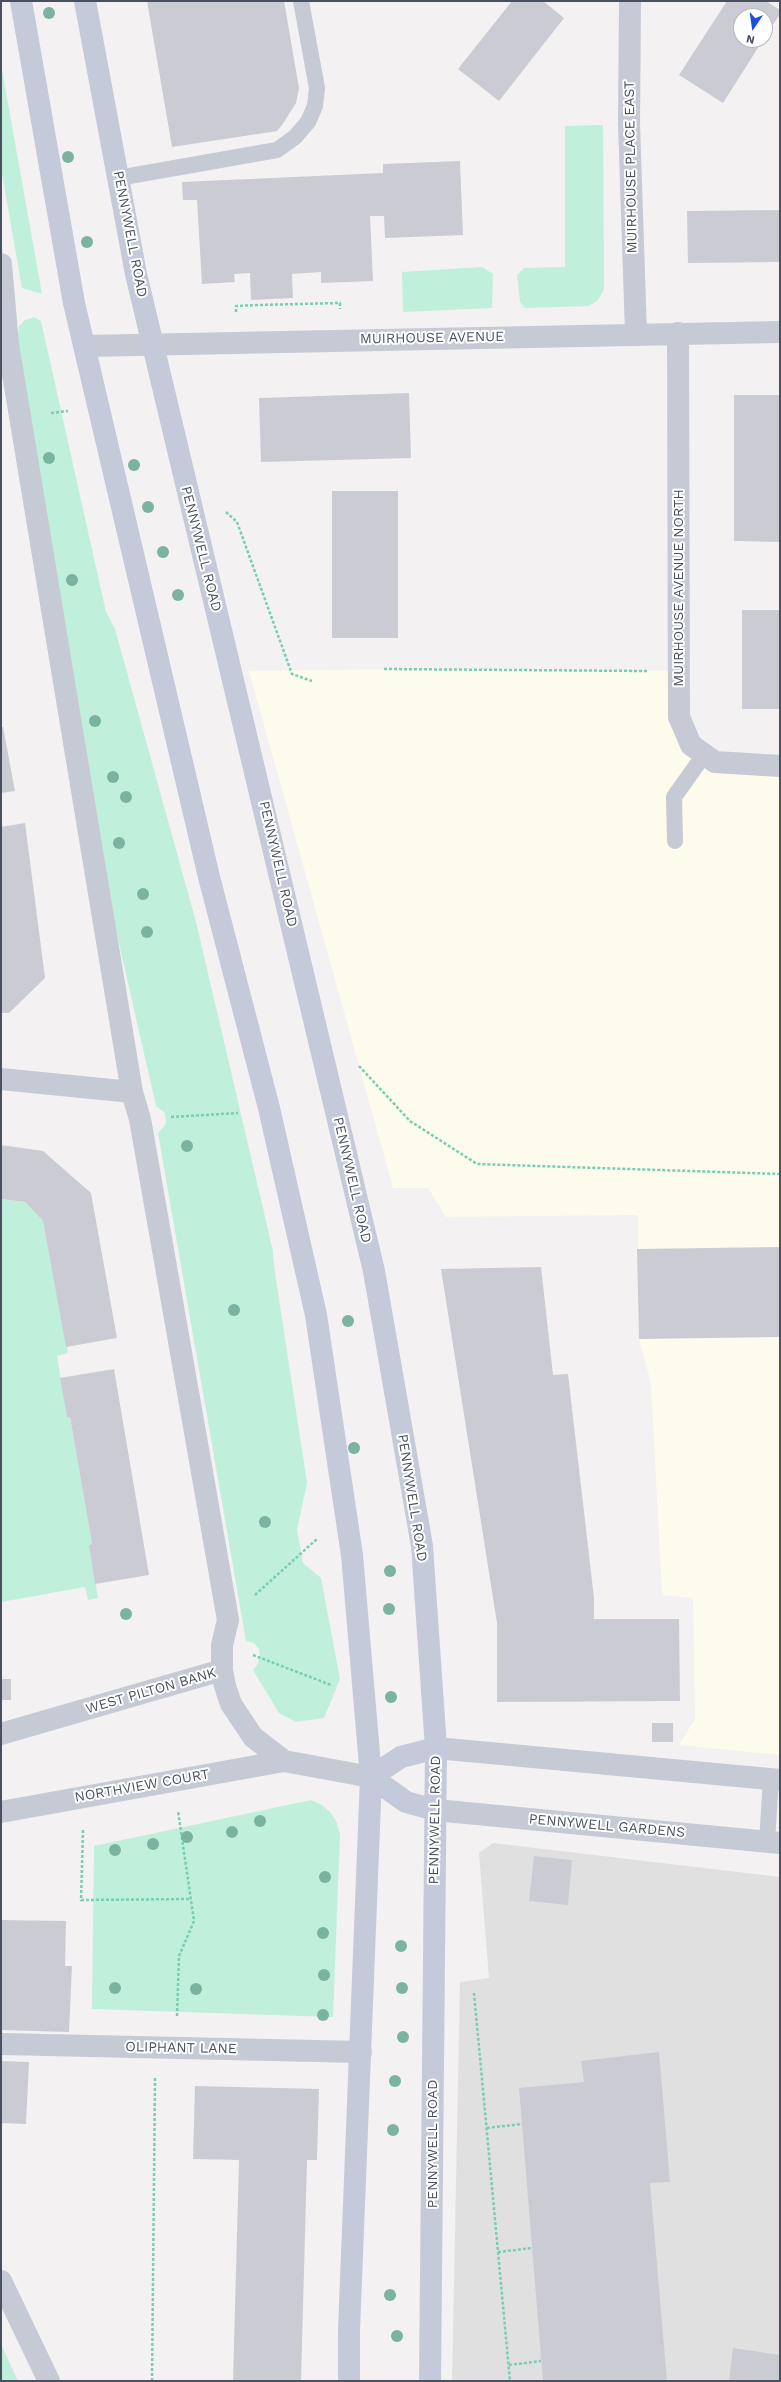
<!DOCTYPE html>
<html>
<head>
<meta charset="utf-8">
<style>
  body { margin:0 }
  #map { position:relative; width:781px; height:2382px; overflow:hidden; background:#f3f1f1; font-family:"Work Sans",sans-serif }
  canvas { display:block }
  .frame { position:absolute; inset:0; border:2px solid #49505f; pointer-events:none }
  .north { position:absolute; left:733px; top:8px; width:40px; height:40px; box-sizing:border-box; background:#fff; border:1px solid #b6b9bf; border-radius:50%; rotate:193deg; font-size:11px; font-weight:700; line-height:16px; text-align:center; color:#49505f }
  .north::after { content:''; display:block; margin:auto; width:14px; height:18px; background:#1a4de5; clip-path:polygon(50% 0,100% 100%,50% 72%,0 100%) }
</style>
</head>
<body>
<div id="map">
<canvas width="781" height="2382"></canvas>
<div class="frame"></div>
<div class="north">N</div>
</div>
<script>
const ctx = document.querySelector('canvas').getContext('2d');
ctx.lineJoin = 'round';
function fillPath(path, color) {
  ctx.fillStyle = color;
  ctx.fill(path, 'evenodd');
}
function poly(rows) {
  const path = new Path2D();
  for (const r of rows) {
    path.moveTo(r[0], r[1]);
    for (let i = 2; i < r.length; i += 2) path.lineTo(r[i], r[i + 1]);
  }
  return path;
}
function trace(path, color, width, dash) {
  ctx.strokeStyle = color;
  ctx.lineWidth = width;
  ctx.lineCap = dash ? 'butt' : 'round';
  ctx.setLineDash(dash || []);
  ctx.stroke(path);
}
function drawText(font, color, halo, rows, align = 'center') {
  ctx.font = font + ' "Work Sans",sans-serif';
  ctx.lineWidth = 4;
  ctx.setLineDash([]);
  ctx.textBaseline = 'middle';
  ctx.strokeStyle = halo;
  ctx.fillStyle = color;
  for (const [text, x, y, turn = 0] of rows) {
    ctx.save();
    ctx.translate(x, y);
    ctx.rotate((+turn || 0) * Math.PI / 180);
    ctx.textAlign = isNaN(turn) ? turn : align;
    if (halo) ctx.strokeText(text, 0, 0);
    ctx.fillText(text, 0, 0);
    ctx.restore();
  }
}
const commercial = poly([
  [384,669,679,671,691,745,780,764,780,1755,679,1745,695,1719,693,1598,662,1595,651,1384,639,1339,638,1215,446,1217,428,1188,393,1188,249,671]
]);
const education = poly([
  [493,1843,780,1877,780,2381,452,2381,460,1982,489,1978,479,1853]
]);
const green = poly([
  [1,64,42,294,22,288,1,168],
  [603,125,604,289,598,300,589,306,525,308,520,302,517,275,524,268,565,267,565,126],
  [482,267,493,274,492,308,403,312,402,272],
  [34,317,41,321,106,612,115,629,196,922,273,1251,274,1266,307,1483,297,1530,303,1563,321,1578,340,1679,324,1718,296,1722,279,1713,253,1670,257,1665,260,1656,259,1649,254,1643,246,1641,158,1133,166,1124,165,1113,156,1106,115,926,17,342,19,326,25,320],
  [1,1199,25,1202,43,1221,68,1353,57,1356,67,1417,70,1417,92,1544,89,1545,98,1598,88,1600,85,1587,1,1602],
  [311,1800,322,1805,331,1813,337,1823,340,1835,333,2017,92,2009,94,1846],
  [1,2344,18,2381,1,2381]
]);
const building = poly([
  [147,1,284,1,299,88,296,103,282,125,277,131,172,147],
  [512,1,543,1,564,18,499,101,458,69],
  [727,1,766,1,780,10,780,14,765,37,765,16,741,16,741,40,763,40,723,103,679,75],
  [460,161,463,235,385,238,384,216,370,216,373,281,321,283,321,272,292,274,293,298,251,300,250,273,234,274,235,282,202,284,197,200,183,200,182,182,383,173,383,164],
  [780,210,780,262,688,263,687,211],
  [409,393,411,458,261,462,259,398],
  [734,395,780,395,780,542,734,541],
  [332,491,398,491,398,638,332,638],
  [742,610,780,610,780,709,742,709],
  [1,727,3,727,15,791,1,793],
  [25,823,45,978,9,1013,1,1013,1,827],
  [1,1145,43,1151,91,1193,117,1338,66,1347,43,1221,25,1202,1,1199],
  [780,1247,780,1337,639,1339,637,1249],
  [541,1267,553,1375,568,1374,594,1598,594,1619,679,1619,680,1701,497,1702,497,1623,441,1269],
  [114,1369,149,1575,95,1584,89,1545,92,1544,70,1417,67,1417,60,1378],
  [1,1679,11,1679,11,1700,1,1700],
  [652,1723,673,1723,673,1742,652,1742],
  [534,1856,572,1860,568,1905,529,1901],
  [1,1920,66,1921,65,1966,72,1966,69,2032,1,2030],
  [659,2052,670,2182,650,2183,667,2381,543,2381,519,2088,584,2082,581,2061],
  [1,2061,29,2062,26,2124,1,2123],
  [195,2086,319,2089,317,2160,307,2160,301,2381,233,2381,239,2160,193,2159],
  [733,2348,780,2355,780,2381,729,2381]
]);
const path = poly([
  [236,312,236,306,259,305,340,303,340,309],
  [51,413,68,411],
  [226,512,237,522,292,674,312,681],
  [384,669,647,671],
  [359,1066,410,1121,477,1164,780,1174],
  [171,1117,238,1113],
  [255,1595,318,1538],
  [253,1655,331,1685],
  [83,1830,81,1900,190,1899],
  [474,1993,510,2381],
  [177,2016,179,1956,194,1921,178,1811],
  [487,2128,522,2124],
  [498,2252,532,2248],
  [509,2365,541,2361],
  [152,2381,155,2078]
]);
const lane = poly([
  [118,178,277,150,295,137,308,122,315,106,317,88,301,1],
  [675,841,674,797,704,755],
  [767,1841,771,1779]
]);
const street = poly([
  [630,1,629,123,636,334],
  [1,264,8,344,132,1092,140,1119,228,1620,222,1645,222,1670,225,1686,231,1704,253,1737,284,1761,371,1777],
  [678,333,679,717,691,745,715,762,780,766],
  [85,346,780,332],
  [1,1079,132,1092],
  [1,1734,222,1670],
  [436,1748,780,1780],
  [435,1810,780,1843],
  [1,1812,284,1761],
  [1,2044,361,2052],
  [1,2281,49,2381]
]);
const secondary = poly([
  [21,1,74,303,209,877,269,1108,316,1315,352,1555,371,1777,349,2330,349,2381],
  [85,1,136,274,374,1271,422,1546,436,1748,430,2381],
  [371,1777,401,1757,436,1748],
  [371,1777,406,1802,435,1810]
]);
const trees = [
  [49,13],
  [68,157],
  [87,242],
  [49,458],
  [134,465],
  [148,507],
  [163,552],
  [72,580],
  [178,595],
  [95,721],
  [113,777],
  [126,797],
  [119,843],
  [143,894],
  [147,932],
  [187,1146],
  [234,1310],
  [348,1321],
  [354,1448],
  [265,1522],
  [390,1571],
  [389,1609],
  [126,1614],
  [391,1697],
  [260,1821],
  [232,1832],
  [187,1837],
  [153,1844],
  [115,1850],
  [325,1877],
  [323,1933],
  [401,1946],
  [324,1975],
  [115,1988],
  [402,1988],
  [196,1989],
  [323,2015],
  [403,2037],
  [395,2081],
  [393,2130],
  [390,2295],
  [397,2336]
];
const streetNames = [
  ["MUIRHOUSE PLACE EAST",631,167,-91],
  ["PENNYWELL ROAD",130,234,79],
  ["MUIRHOUSE AVENUE",432,338,-1],
  ["PENNYWELL ROAD",201,549,76],
  ["MUIRHOUSE AVENUE NORTH",679,588,-90],
  ["PENNYWELL ROAD",278,864,77],
  ["PENNYWELL ROAD",352,1180,77],
  ["PENNYWELL ROAD",412,1498,81],
  ["WEST PILTON BANK",151,1691,-16],
  ["NORTHVIEW COURT",142,1786,-10],
  ["PENNYWELL ROAD",435,1820,-89],
  ["PENNYWELL GARDENS",607,1826,5],
  ["OLIPHANT LANE",181,2048,1],
  ["PENNYWELL ROAD",433,2144,-90]
];
fillPath(commercial, '#fcfbec');
fillPath(education, '#e1e0e0');
fillPath(green, '#c0f0db');
fillPath(building, '#cbccd3');
trace(path, '#78ceb4', 2.5, [3, 2]);
trace(lane, '#c5cad5', 16);
trace(street, '#c5cad5', 22);
trace(secondary, '#c4cad9', 22);
ctx.fillStyle = '#7bb3a1';
for (const [x, y] of trees) {
  ctx.beginPath();
  ctx.arc(x, y, 6, 0, 2 * Math.PI);
  ctx.fill();
}
drawText('14px', '#49505f', '#fff', streetNames);
</script>
</body>
</html>
